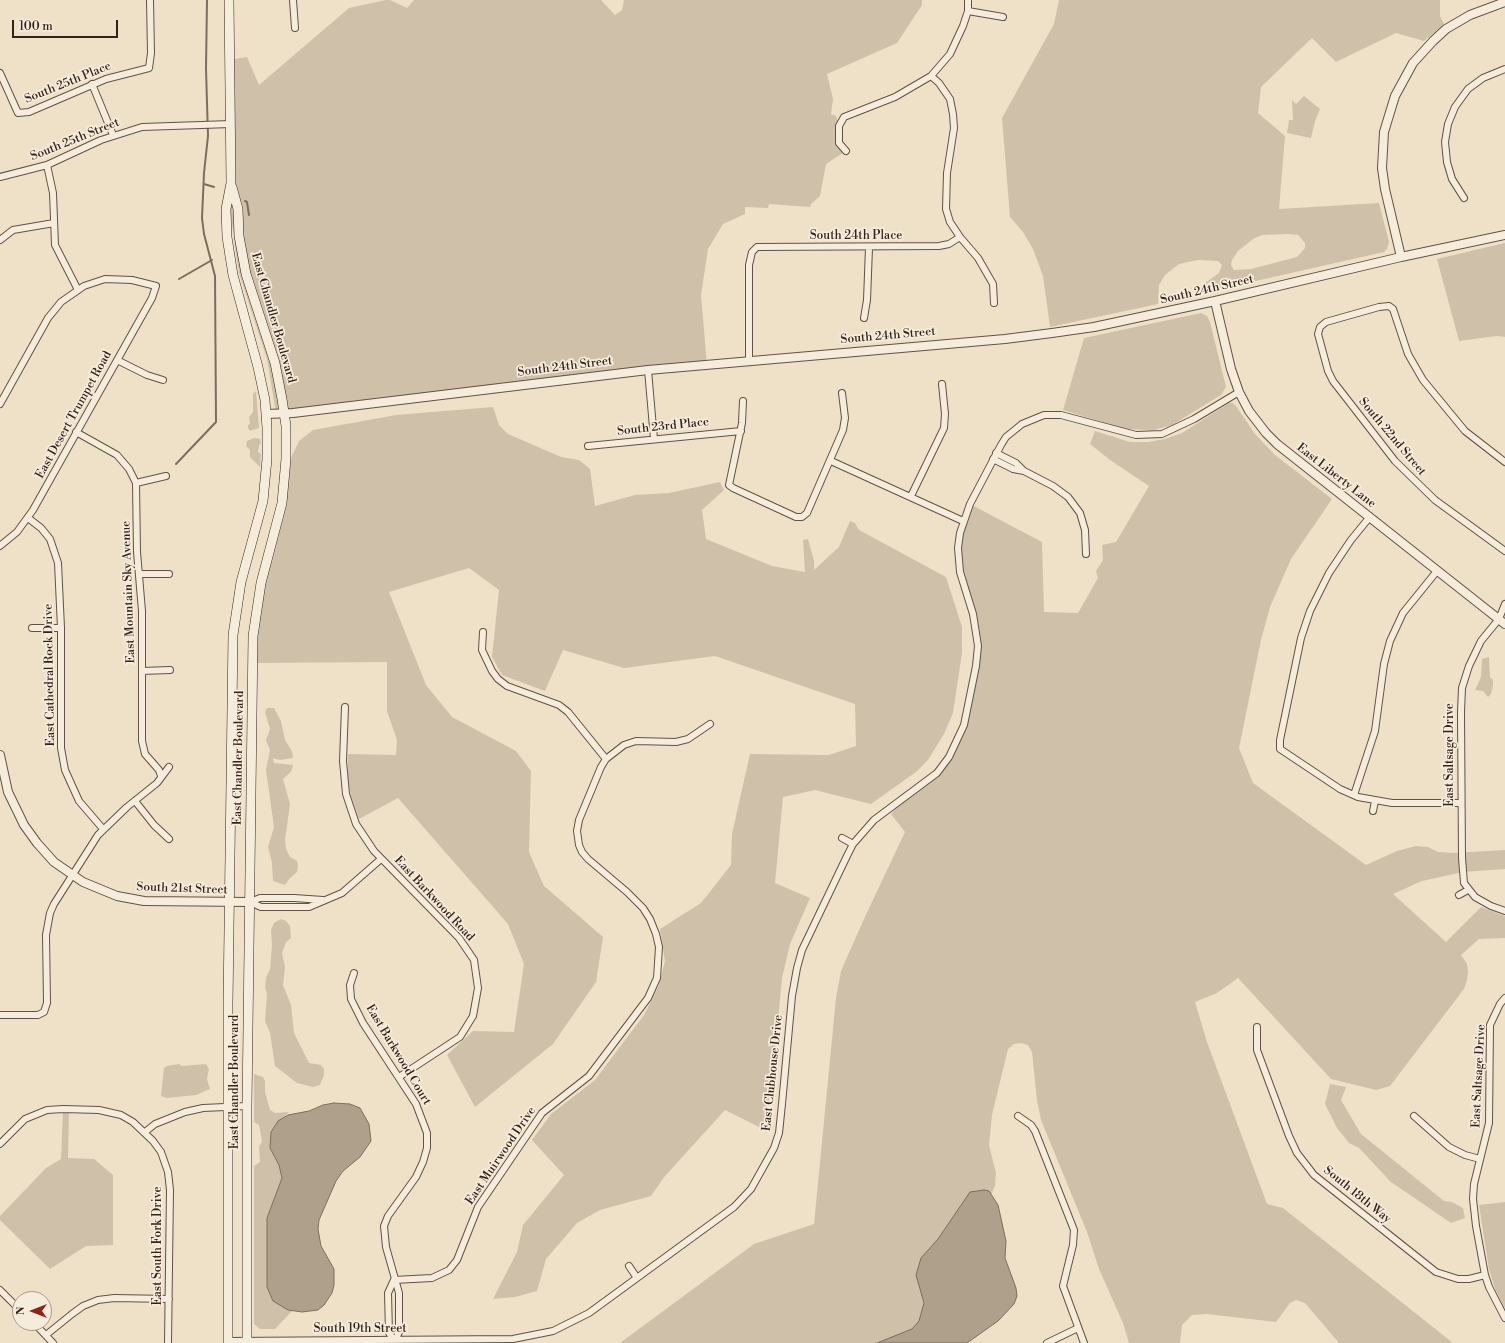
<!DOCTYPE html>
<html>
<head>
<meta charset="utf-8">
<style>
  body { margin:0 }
  #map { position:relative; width:1505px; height:1343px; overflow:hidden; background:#efe1c8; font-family:"Libre Bodoni",serif }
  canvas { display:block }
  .north { position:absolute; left:12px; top:1291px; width:40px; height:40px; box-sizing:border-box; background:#f5ecdb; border:1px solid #a89b8d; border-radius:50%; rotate:270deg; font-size:11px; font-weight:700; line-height:16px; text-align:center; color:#342119 }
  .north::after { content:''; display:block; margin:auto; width:14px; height:18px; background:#8f2418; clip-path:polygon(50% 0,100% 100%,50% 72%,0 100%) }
  .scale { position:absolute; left:12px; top:20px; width:106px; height:18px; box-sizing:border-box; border:2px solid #342119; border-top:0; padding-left:5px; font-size:12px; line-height:14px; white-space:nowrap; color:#342119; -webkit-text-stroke:3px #f5ecdb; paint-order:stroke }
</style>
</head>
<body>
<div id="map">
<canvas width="1505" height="1343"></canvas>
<div class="north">N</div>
<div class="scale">100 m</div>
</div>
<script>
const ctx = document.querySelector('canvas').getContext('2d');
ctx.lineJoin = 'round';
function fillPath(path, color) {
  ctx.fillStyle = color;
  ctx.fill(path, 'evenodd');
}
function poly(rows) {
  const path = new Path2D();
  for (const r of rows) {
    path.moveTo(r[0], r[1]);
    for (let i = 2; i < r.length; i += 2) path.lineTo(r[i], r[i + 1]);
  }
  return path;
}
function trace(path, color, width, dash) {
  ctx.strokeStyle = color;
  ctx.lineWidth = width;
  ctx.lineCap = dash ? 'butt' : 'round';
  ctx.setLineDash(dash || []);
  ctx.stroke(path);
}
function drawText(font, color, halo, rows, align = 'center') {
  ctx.font = font + ' "Libre Bodoni",serif';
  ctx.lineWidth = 3.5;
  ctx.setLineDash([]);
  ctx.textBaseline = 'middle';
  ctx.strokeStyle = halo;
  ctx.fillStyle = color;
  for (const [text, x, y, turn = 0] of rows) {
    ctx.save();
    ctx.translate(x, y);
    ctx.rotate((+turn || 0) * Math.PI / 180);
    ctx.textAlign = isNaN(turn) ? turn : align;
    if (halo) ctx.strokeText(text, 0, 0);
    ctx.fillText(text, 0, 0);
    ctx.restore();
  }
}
const green = poly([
  [386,0,390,0,407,8,414,0,601,0,615,15,622,10,624,0,922,0,922,5,897,43,827,74,833,99,831,114,836,116,839,126,839,143,846,151,826,164,820,196,811,204,810,207,769,204,768,208,745,207,745,214,723,224,708,249,701,295,707,365,276,413,267,359,239,273,236,254,231,215,229,60,247,57,259,85,349,8],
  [1059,0,1440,0,1440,16,1444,24,1424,41,1396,33,1336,62,1312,38,1261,87,1258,113,1285,136,1279,209,1379,203,1389,242,1387,249,1384,252,1198,294,1201,286,1219,273,1222,265,1218,261,1198,260,1179,264,1165,275,1159,285,1158,304,1050,327,1043,276,1033,249,1023,232,1010,217,1002,118,1054,24],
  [1288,234,1298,235,1305,243,1305,248,1297,257,1251,269,1234,270,1231,265,1232,260,1238,251,1253,239,1262,235],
  [1304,96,1320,109,1315,121,1311,138,1287,133,1289,120,1293,120,1292,100,1296,104],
  [1505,243,1505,337,1497,336,1459,341,1437,259],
  [1201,313,1207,316,1210,322,1226,387,1221,395,1172,425,1154,430,1125,429,1063,410,1084,338],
  [256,391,259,428,250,431,248,428,248,425,250,424,249,417,253,412,253,394],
  [1229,403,1233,403,1236,406,1255,434,1275,455,1332,499,1291,559,1270,607,1261,640,1239,748,1253,783,1366,865,1397,851,1416,846,1428,847,1438,852,1453,853,1505,850,1505,869,1463,872,1422,881,1393,894,1446,942,1481,907,1505,916,1505,938,1479,939,1461,955,1467,964,1468,971,1467,980,1464,989,1390,1086,1376,1090,1331,1079,1238,978,1217,993,1195,1002,1207,1042,1267,1204,1283,1208,1453,1343,1339,1343,1305,1303,1296,1300,1290,1303,1276,1322,1207,1314,1192,1315,1182,1325,1180,1343,1129,1343,1123,1323,1099,1269,1087,1232,1041,1120,1037,1100,1032,1052,1028,1045,1021,1043,1014,1044,1008,1049,992,1115,989,1145,996,1173,995,1186,991,1195,998,1205,1006,1241,1005,1258,1017,1296,1014,1304,998,1321,967,1343,620,1343,754,1244,814,1224,836,998,841,971,863,921,905,832,891,814,912,792,926,783,957,742,978,646,958,548,970,504,1042,542,1044,612,1078,613,1098,578,1096,571,1103,560,1102,545,1116,542,1149,486,1110,460,1090,444,1095,431,1130,442,1148,442,1165,439,1182,433],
  [493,407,499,425,508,434,561,457,579,460,590,469,595,506,635,495,669,493,720,482,724,490,702,510,706,539,772,566,805,572,803,540,808,539,814,561,814,570,839,547,850,521,855,523,859,530,946,577,962,627,962,653,953,713,944,734,928,760,916,772,871,804,815,790,783,797,775,883,810,898,790,944,782,978,774,1062,765,1130,725,1110,665,1176,651,1196,600,1210,577,1223,546,1259,537,1291,515,1297,493,1299,517,1252,523,1225,564,1175,532,1140,551,1114,595,1080,644,1015,659,985,665,961,660,929,701,903,731,865,732,834,750,754,829,755,856,746,855,704,715,656,624,668,563,650,545,691,502,675,492,657,499,590,469,568,389,592,426,685,452,717,516,751,531,771,529,852,544,886,603,937,596,982,553,1044,475,1107,447,1055,473,1031,514,1032,524,964,508,924,398,798,359,819,351,796,348,779,348,754,396,755,397,740,387,711,387,662,256,663,257,630,262,597,286,507,290,460,299,441,313,430,396,415],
  [254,438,260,439,261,443,259,445,258,452,261,454,260,467,250,457,250,450,246,446,247,441],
  [1489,657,1490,677,1493,680,1493,685,1491,694,1488,697,1483,691,1475,690,1481,677,1482,659],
  [267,708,274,708,281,721,285,740,292,751,293,758,280,760,273,758,274,763,293,765,291,772,283,779,290,804,285,840,286,849,290,857,297,861,298,866,297,872,290,878,285,885,273,881,272,863,268,847,274,827,266,770,270,750,266,740,270,729,265,712],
  [281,919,286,921,290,926,291,938,286,942,282,953,285,967,283,985,291,1005,294,1033,309,1063,321,1065,324,1069,324,1075,320,1085,313,1087,297,1083,275,1066,270,1033,265,1021,267,994,265,987,266,978,270,969,272,945,271,930,274,923],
  [179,1064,182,1066,206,1064,209,1069,207,1079,210,1089,196,1095,167,1098,161,1096,164,1068,167,1066],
  [254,1074,263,1077,265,1081,265,1092,270,1110,275,1113,289,1112,274,1126,271,1132,270,1148,279,1165,282,1178,267,1218,267,1287,288,1310,292,1311,275,1329,260,1329,254,1324,254,1166,260,1162,259,1147,262,1141,259,1125,254,1122],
  [1330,1084,1346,1087,1341,1100,1361,1134,1444,1201,1452,1202,1463,1208,1465,1218,1451,1223,1391,1182,1359,1148,1349,1143,1337,1128,1325,1104],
  [63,1109,69,1109,68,1158,94,1159,113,1175,113,1245,86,1246,50,1269,0,1220,0,1216,46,1168,61,1159],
  [1505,1202,1505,1308,1495,1289,1489,1269,1479,1205]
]);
const water = poly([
  [334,1103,350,1104,360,1108,369,1124,371,1141,360,1157,343,1171,336,1181,319,1220,318,1229,321,1246,334,1269,334,1285,332,1293,324,1305,318,1310,302,1312,288,1310,273,1301,267,1287,267,1218,282,1178,279,1165,270,1148,271,1132,278,1121,288,1115,309,1111,323,1105,334,1103],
  [984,1190,989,1191,998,1205,1006,1241,1005,1258,1016,1288,1017,1296,1014,1304,998,1321,967,1343,877,1343,912,1329,919,1321,924,1303,916,1275,921,1258,938,1239,970,1192,984,1190]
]);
const stream = poly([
  [204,184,214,187],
  [245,201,247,202,249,215],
  [179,279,212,260],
  [176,464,216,422,215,276,204,234,202,218,204,173,208,136,206,69,207,0]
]);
const minor = poly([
  [293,0,295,28],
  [968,11,1003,17],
  [0,73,18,113,29,112,106,79,149,68,151,53,150,0],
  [931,76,939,83,950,99,953,114,954,128,947,173,946,209,950,222,960,237,978,258,993,284,994,303],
  [92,84,113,135],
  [846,151,839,143,839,126,844,117,895,97,931,76,950,54,963,26,968,11,968,0],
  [47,165,53,193,55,245,78,290],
  [0,177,47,165,101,140,142,127,231,124],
  [1464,198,1452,179,1447,162,1445,142,1448,124,1455,107,1468,89,1483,78,1505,69],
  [0,240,13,230,54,223],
  [864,318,867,300,869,248],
  [117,360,147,375,163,380],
  [749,361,749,265,752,252,757,247,939,246,949,244,960,237],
  [648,370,654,439],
  [743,401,742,423,729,485,733,488,796,517,802,517,807,513,843,430,845,418,842,393],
  [0,404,48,318,61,302,84,286,105,279,132,280,156,286,152,298,33,510,17,532,0,546],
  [76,432,117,455,129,469,136,483,137,552,142,611,142,741,145,754,159,770,161,776],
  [588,446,741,431],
  [996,453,1016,463,1024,471],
  [993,459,1013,469,1024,471,1053,486,1068,497,1080,513,1085,530,1086,554],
  [831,461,963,521],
  [1505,462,1465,431,1423,380,1408,354,1393,309,1389,306,1379,307,1326,322,1320,327,1318,334,1328,371,1333,381,1395,461,1435,500,1505,551],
  [136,483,166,476],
  [911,496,944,428,945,414,942,384],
  [28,518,41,528,50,539,58,563,61,628,61,748,65,770,79,801,103,829],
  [1369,518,1351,540,1329,573,1310,611,1301,638,1280,740,1280,749,1340,789,1358,797,1392,803,1461,803],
  [139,574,169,574],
  [1505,604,1499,619,1481,641,1469,666,1462,688,1461,712,1462,858,1464,883,1475,897,1491,906,1505,911],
  [32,628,61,628],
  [483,632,482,650,492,671,498,679,507,686,559,705,568,712,606,759,624,745,636,741,676,742,688,739,710,724],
  [142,671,170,670],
  [345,707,343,761,346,794,356,824,374,851,459,938,474,960,478,988,473,1016,460,1037,399,1077],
  [1354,795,1375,731,1384,664,1390,641,1403,613,1437,571],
  [135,801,154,825,169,839],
  [1373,811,1375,801],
  [842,838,853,844],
  [1459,895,1468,890],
  [250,902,261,907,309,907,342,893,381,859],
  [250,902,260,898,294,898,323,900],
  [354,973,350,985,351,999,363,1023,416,1104,427,1133,427,1148,423,1162,416,1177,388,1216,384,1226,386,1247,399,1293,399,1332,394,1343],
  [1505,998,1500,1004,1490,1025,1489,1123,1474,1184,1473,1199,1476,1226,1485,1275,1489,1287,1505,1318],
  [0,1015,38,1015,44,1012,47,1003,46,935,50,913,54,904,98,835,127,807,157,783,169,767],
  [1257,1027,1257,1050,1289,1136,1297,1153,1314,1175,1436,1272,1458,1279,1469,1279,1485,1275],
  [1018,1116,1031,1125,1035,1131,1074,1230,1073,1245,1063,1286,1084,1343],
  [1414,1116,1449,1147,1465,1155,1480,1159],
  [145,1132,155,1124,185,1112,203,1108,247,1106],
  [0,1144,25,1119,47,1110,63,1109,99,1110,121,1115,133,1122,153,1141,161,1152,168,1172,170,1190,168,1343],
  [629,1266,637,1278],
  [394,1280,432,1278,449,1270,457,1260,478,1207,542,1113,589,1076,648,998,657,978,659,947,656,934,650,919,643,908,627,892,588,859,582,852,579,845,577,831,579,820,601,767,606,759],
  [394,1280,388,1293,389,1333,394,1340],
  [0,1290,20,1310],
  [34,1323,53,1343],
  [46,1335,72,1314,83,1306,98,1300,114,1298,169,1299],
  [228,1341,513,1339,553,1331,589,1313,734,1207,751,1189,774,1148,779,1133,782,1104,792,996,797,968,802,950,846,858,853,844,874,820,937,773,949,757,964,725,976,666,978,646,973,614,960,572,958,548,960,533,970,504,1001,445,1006,437,1022,424,1044,415,1061,415,1136,435,1162,434,1194,419,1239,392],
  [1047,1343,1078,1328]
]);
const tertiary = poly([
  [1401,257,1385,189,1382,168,1384,132,1395,96,1413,63,1433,41,1446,29,1470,15,1505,2],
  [1215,301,1231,369,1239,392,1249,411,1266,433,1277,444,1505,624],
  [266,414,293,413,648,370,1005,339,1052,333,1094,327,1215,301,1401,257,1505,235],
  [0,755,8,792,24,825,37,843,54,862,83,882,117,896,144,901,250,902]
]);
const secondary = poly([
  [232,187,238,209,239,236,246,274,275,363,282,399,286,426,286,459,282,503,261,583,253,636,247,1106,247,1343],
  [228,1343,228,1003,233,635,241,582,263,501,267,459,267,428,265,400,258,367,233,275,227,237,226,209,231,183,229,0]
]);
const streetNames = [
  ["South 25th Place",68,83,-22],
  ["South 25th Street",75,140,-22],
  ["South 24th Place",856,236],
  ["South 24th Street",1207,290,-13],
  ["East Chandler Boulevard",273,318,74],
  ["South 24th Street",888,336,-5],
  ["South 24th Street",565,367,-7],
  ["East Desert Trumpet Road",74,415,-61],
  ["South 23rd Place",663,427,-6],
  ["South 22nd Street",1392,437,50],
  ["East Liberty Lane",1336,476,38],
  ["East Mountain Sky Avenue",129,592,-92],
  ["East Cathedral Rock Drive",50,675,-91],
  ["East Saltsage Drive",1450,755,-90],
  ["East Chandler Boulevard",239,758,-89],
  ["South 21st Street",182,889,2],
  ["East Barkwood Road",434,899,47],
  ["East Barkwood Court",398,1055,59],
  ["East Clubhouse Drive",773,1073,-84],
  ["East Saltsage Drive",1479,1076,-87],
  ["East Chandler Boulevard",235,1082,-90],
  ["East Muirwood Drive",501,1156,-56],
  ["South 18th Way",1357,1195,39],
  ["East South Fork Drive",158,1246,-90],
  ["South 19th Street",360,1329]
];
fillPath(green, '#cfc0aa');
fillPath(water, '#afa08c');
trace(water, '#7e6d5e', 1);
trace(stream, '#7e6d5e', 2);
trace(minor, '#635145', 8);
trace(tertiary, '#635145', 10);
trace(secondary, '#342119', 10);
trace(minor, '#f5ecdb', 6);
trace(tertiary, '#f5ecdb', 8);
trace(secondary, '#f5ecdb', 9);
drawText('12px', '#342119', '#f5ecdb', streetNames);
</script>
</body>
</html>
